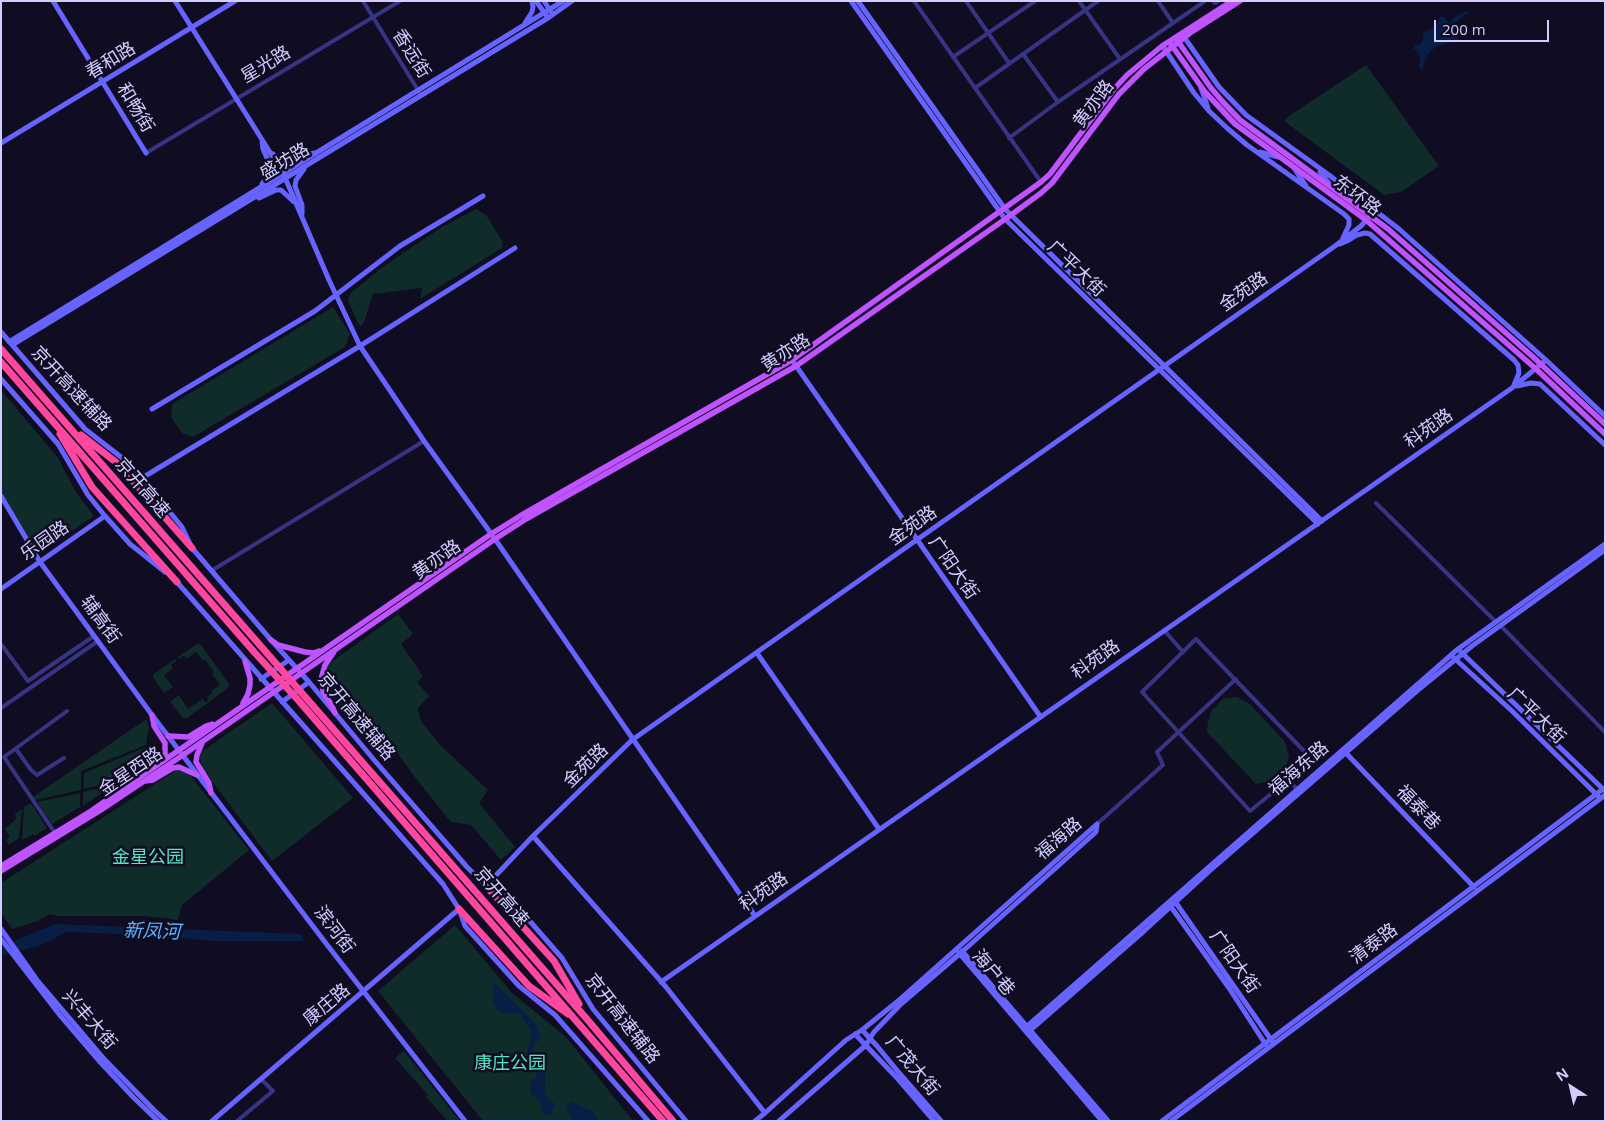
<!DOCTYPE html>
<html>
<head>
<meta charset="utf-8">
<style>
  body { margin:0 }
  #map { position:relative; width:1606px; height:1122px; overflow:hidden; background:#100c22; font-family:"Open Sans",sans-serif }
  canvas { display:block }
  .frame { position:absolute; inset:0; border:2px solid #d2ccff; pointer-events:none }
  .north { position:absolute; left:1546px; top:1062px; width:50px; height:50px; -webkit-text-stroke:4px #100c22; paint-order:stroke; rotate:325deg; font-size:14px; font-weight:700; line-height:20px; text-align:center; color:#d2ccff }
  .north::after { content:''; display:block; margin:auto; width:18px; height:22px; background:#d2ccff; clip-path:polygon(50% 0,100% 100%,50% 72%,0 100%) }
  .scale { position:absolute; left:1434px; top:20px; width:115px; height:22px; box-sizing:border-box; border:2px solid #d2ccff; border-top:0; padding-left:6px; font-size:15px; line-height:18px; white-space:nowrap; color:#d2ccff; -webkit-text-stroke:4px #100c22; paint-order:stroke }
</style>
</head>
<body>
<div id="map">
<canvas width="1606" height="1122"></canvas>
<div class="frame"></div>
<div class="north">N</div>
<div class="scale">200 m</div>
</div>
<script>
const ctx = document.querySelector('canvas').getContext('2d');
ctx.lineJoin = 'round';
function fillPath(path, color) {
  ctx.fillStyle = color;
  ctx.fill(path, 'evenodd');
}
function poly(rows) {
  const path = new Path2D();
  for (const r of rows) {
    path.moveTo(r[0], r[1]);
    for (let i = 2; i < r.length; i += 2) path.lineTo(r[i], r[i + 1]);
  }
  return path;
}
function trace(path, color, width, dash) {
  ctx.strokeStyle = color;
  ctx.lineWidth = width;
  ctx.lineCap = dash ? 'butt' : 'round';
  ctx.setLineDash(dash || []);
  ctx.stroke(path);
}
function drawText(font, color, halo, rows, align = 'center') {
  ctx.font = font + ' "Open Sans","Noto Sans SC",sans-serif';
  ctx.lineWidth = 5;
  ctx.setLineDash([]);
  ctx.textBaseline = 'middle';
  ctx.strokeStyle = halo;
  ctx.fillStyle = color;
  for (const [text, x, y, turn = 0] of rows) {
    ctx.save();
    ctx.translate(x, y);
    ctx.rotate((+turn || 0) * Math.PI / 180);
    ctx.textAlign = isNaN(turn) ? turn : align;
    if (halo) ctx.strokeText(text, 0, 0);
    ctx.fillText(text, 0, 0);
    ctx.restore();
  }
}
const green = poly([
  [1366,65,1439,166,1401,192,1384,195,1284,121,1289,116],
  [476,209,486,215,503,242,502,248,420,299,422,288,373,294,364,322,360,327,348,301,351,293,384,266,442,227],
  [333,307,350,334,345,347,193,437,182,433,171,417,172,404],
  [1,390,58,458,76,492,94,516,36,555,1,496],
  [398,614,413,634,401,644,423,676,417,682,429,696,417,709,422,722,439,744,488,790,479,803,515,847,501,860,471,825,451,822,417,780,398,754,382,738,382,747,379,755,326,689,324,675,326,666],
  [197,644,201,645,229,684,228,688,187,718,183,718,170,702,179,695,188,709,203,699,205,702,207,702,208,700,207,697,213,692,212,690,220,685,212,674,214,672,205,660,203,661,196,652,187,659,184,656,179,659,178,657],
  [175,659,176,661,171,665,173,668,164,675,173,687,164,693,153,677,154,674],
  [1237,697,1250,704,1284,741,1289,755,1286,769,1275,780,1256,784,1207,732,1208,721,1212,710,1224,698],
  [272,703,353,798,272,861,202,768,200,757,201,752],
  [145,720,147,720,149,727,146,745,81,771,81,790,35,800,33,797],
  [146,747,143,765,119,781,83,789,84,773],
  [183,766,249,850,182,905,178,920,144,916,57,916,50,914,38,921,12,929,1,913,1,883],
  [115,784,83,806,83,792],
  [80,793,80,807,52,824,37,802],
  [31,803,47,828,34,836,33,834,22,840,24,807],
  [22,809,19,838,9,845,6,840,10,837,5,829,16,819,15,814],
  [455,925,512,993,566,1037,633,1121,483,1121,378,991],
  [404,1051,460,1121,448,1121,426,1097,428,1095,395,1058]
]);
const water = poly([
  [1466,11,1469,12,1445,30,1448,35,1462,25,1465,27,1465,33,1458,36,1459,42,1447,43,1436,47,1429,53,1425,60,1423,68,1421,69,1419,67,1420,58,1417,51,1415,49,1413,51,1413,49,1415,45,1420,44,1423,41,1423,34,1435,26,1440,17,1443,16,1449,23,1456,16],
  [56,924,301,934,304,941,213,941,144,935,67,932,39,946,1,955,1,946],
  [493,981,536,1024,537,1029,541,1035,541,1038,534,1045,532,1049,545,1068,545,1094,549,1100,556,1104,551,1114,547,1116,542,1112,541,1103,531,1093,530,1084,536,1077,538,1063,535,1059,528,1055,528,1049,531,1039,530,1029,520,1015,516,1013,504,1014,497,1009,493,1004],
  [571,1101,593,1112,599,1121,573,1121,572,1118,566,1109]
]);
const street = poly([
  [363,1,421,95],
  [914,1,1041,182],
  [966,1,1009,63],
  [1079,1,1120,59],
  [1158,1,1173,23],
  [1213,1,1215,3,1218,1],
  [1023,54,1058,102],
  [953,57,1035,1],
  [975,88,1098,1],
  [1009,138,1058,102,1205,1],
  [146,153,400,1],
  [1376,503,1496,622],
  [211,571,424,441],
  [1500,625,1605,732],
  [1164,630,1183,652],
  [1196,639,1303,750,1311,761,1250,811,1142,692,1196,639],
  [1,644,28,681,94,636],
  [1,708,98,641],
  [16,749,31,770,37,775,64,758],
  [1287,779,1297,789],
  [1097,824,1163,765,1157,752,1236,679],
  [55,833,4,757,67,711],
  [237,1121,273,1091,261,1079]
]);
const secondary = poly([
  [53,1,146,153],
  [175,1,283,173,329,280,360,346,424,441,495,539,755,916],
  [536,1,546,15],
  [544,1,551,12],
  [851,1,1005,219,1318,524],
  [858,1,1005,209,1322,521],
  [525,23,532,12,533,7,532,1],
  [1182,34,1219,87,1246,115,1329,175,1399,229,1546,360,1605,416],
  [1164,48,1194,93,1209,111,1227,128,1247,145,1344,214,1349,219,1349,225,1343,238],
  [1201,88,1208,108],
  [262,142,263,149,271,167,270,173,262,184],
  [1,143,235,1],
  [1260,152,1278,157],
  [273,154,279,160,290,163,307,154,315,153],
  [1294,168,1306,186],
  [1320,172,1332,187],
  [259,198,276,190,281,190,294,202],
  [302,214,302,205,295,186,296,180,304,169],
  [1340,244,1349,240,1357,235,1365,233,1370,234,1514,360,1518,365,1519,373,1514,385],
  [1,332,85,429,121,457,137,472,182,527,192,548,271,640,309,682,375,761,467,867,486,886,502,893,514,903,562,958,593,1009,686,1121],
  [9,342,563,1],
  [12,345,548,18,572,1],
  [792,360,1040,716],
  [1,379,58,444,88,495,105,516,130,544,165,572],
  [1517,386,1531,383,1540,384,1605,445],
  [152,409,315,311,400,246,483,196],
  [142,478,360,346,515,248],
  [1,496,40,562,152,715,328,946,465,1121],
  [176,581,443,884,459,909,465,926,519,986,555,1015,648,1121],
  [1,589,105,516],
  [1461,652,1604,790],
  [757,653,879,829],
  [1453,657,1512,711,1599,797],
  [261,679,289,660],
  [282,702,309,682],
  [1344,751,1474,887],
  [533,836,666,987,765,1113],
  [486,886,533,836,632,740,1335,246,1361,226,1375,210],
  [1174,900,1272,1041],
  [1169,904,1229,988,1266,1045],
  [1,929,37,980,105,1060,154,1110,166,1121],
  [1,939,59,1014,101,1063,134,1098,158,1121],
  [962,951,1108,1121],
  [959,953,1102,1121],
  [661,982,1512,388,1546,360],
  [1024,1029,1458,649,1605,544],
  [862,1030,877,1046,900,1074,941,1121],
  [1027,1033,1144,931,1215,866,1418,690,1472,646,1605,550],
  [855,1034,898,1079,934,1121],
  [212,1121,459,909],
  [755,1121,765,1113,846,1040,862,1030,898,1001,1097,824],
  [779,1121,866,1045,874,1032,901,1004,963,951,1096,832,1097,825],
  [1162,1121,1603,789],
  [1171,1121,1605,795]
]);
const primary = poly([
  [1177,40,1211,88,1222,101,1240,120,1388,229,1532,356,1605,424],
  [1170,43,1205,92,1235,124,1366,220,1536,369,1605,434],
  [271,640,278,645,305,652,314,653,319,651],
  [334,652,325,665,321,679,323,691,332,706,335,713],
  [243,703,248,694,250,685,250,678,245,661],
  [152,715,154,726,165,743,165,756,161,761],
  [168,736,188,737,206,726,212,724],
  [203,741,197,755,196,762,209,783,211,793],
  [145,781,153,780,173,768,179,767,197,775],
  [1,866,91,811,491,534,520,516,792,360,1041,182,1050,174,1114,89,1127,75,1162,46,1232,1],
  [1,871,101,810,183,755,495,539,526,519,796,366,1011,215,1041,193,1052,183,1119,94,1144,69,1190,33,1240,1]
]);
const highway = poly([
  [1,349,586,1018,673,1121],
  [1,362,255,653,298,700,663,1121],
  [60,434,92,487,177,582],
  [81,435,117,463,192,548],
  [486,886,554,961,579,1004],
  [459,909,529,986,568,1014]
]);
const streetNames = [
  ["香远街",411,54,58],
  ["春和路",111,61,-31],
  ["星光路",266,65,-31],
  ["黄亦路",1094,104,-53],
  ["和畅街",135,108,59],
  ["盛坊路",285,162,-31],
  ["东环路",1357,196,37],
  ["广平大街",1076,269,44],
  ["金苑路",1244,292,-35],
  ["黄亦路",786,353,-32],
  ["京开高速辅路",71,389,47],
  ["科苑路",1429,429,-35],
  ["京开高速",142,488,49],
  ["金苑路",913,526,-35],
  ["乐园路",45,541,-35],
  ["黄亦路",437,560,-35],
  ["广阳大街",953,568,55],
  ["辅高街",100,620,54],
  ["科苑路",1096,660,-35],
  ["广平大街",1536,716,44],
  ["京开高速辅路",356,717,50],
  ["金苑路",586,766,-44],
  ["福海东路",1299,769,-41],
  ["金星西路",131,772,-34],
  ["福泰巷",1418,808,46],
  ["福海路",1059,839,-41],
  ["科苑路",764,892,-35],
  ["京开高速",501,897,49],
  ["滨河街",334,930,53],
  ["清泰路",1374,944,-37],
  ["广阳大街",1234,962,55],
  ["海户巷",993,973,49],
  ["康庄路",327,1005,-40],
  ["京开高速辅路",622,1019,52],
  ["兴丰大街",89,1020,49],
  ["广茂大街",912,1066,50]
];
const parkNames = [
  ["金星公园",148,858],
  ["康庄公园",510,1064]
];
const waterNames = [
  ["新凤河",152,932,2]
];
fillPath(green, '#0f2c2b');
fillPath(water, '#081e44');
trace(street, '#373483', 4);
trace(secondary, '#6763ff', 5);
trace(primary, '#bf53ff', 5.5);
trace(highway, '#ff479f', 7);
drawText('18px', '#d2ccff', '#100c22', streetNames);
drawText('18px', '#52e6c1', '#100c22', parkNames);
drawText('italic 19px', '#5ab3ff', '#100c22', waterNames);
</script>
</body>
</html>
